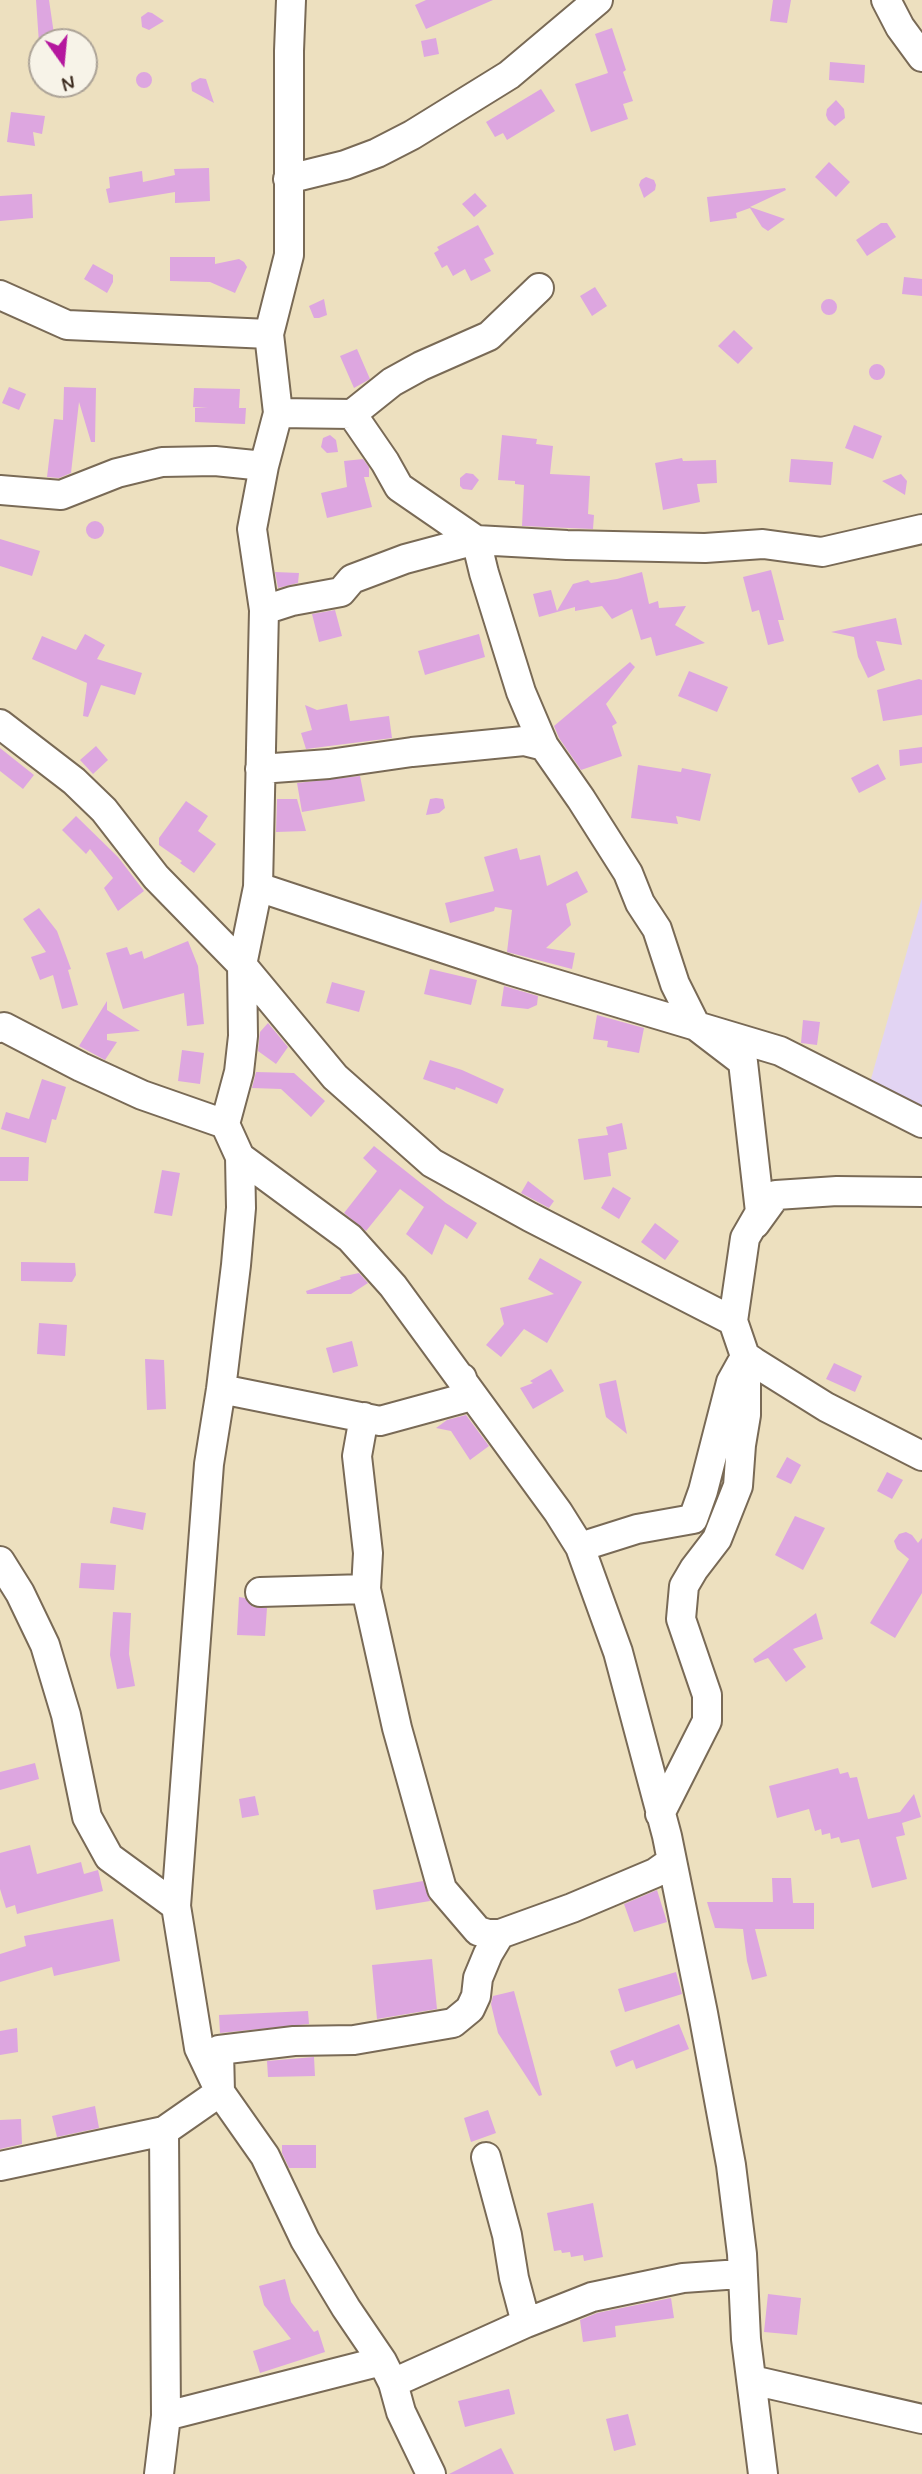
<!DOCTYPE html>
<html>
<head>
<meta charset="utf-8">
<style>
  body { margin:0 }
  #map { position:relative; width:922px; height:2474px; overflow:hidden; background:#ede0bf; font-family:Mynerve,sans-serif }
  canvas { display:block }
  .north { position:absolute; left:28px; top:28px; width:70px; height:70px; box-sizing:border-box; background:#f7f3e8; border:2px solid #aca397; border-radius:50%; rotate:165deg; font-size:19px; font-weight:700; line-height:28px; text-align:center; color:#3b2a1e }
  .north::after { content:''; display:block; margin:auto; width:24px; height:32px; background:#b5179e; clip-path:polygon(50% 0,100% 100%,50% 72%,0 100%) }
</style>
</head>
<body>
<div id="map">
<canvas width="922" height="2474"></canvas>
<div class="north">N</div>
</div>
<script>
const ctx = document.querySelector('canvas').getContext('2d');
ctx.lineJoin = 'round';
function fillPath(path, color) {
  ctx.fillStyle = color;
  ctx.fill(path, 'evenodd');
}
function poly(rows) {
  const path = new Path2D();
  for (const r of rows) {
    if (r.length === 3) {
      path.moveTo(r[0] + r[2], r[1]);
      path.arc(r[0], r[1], r[2], 0, 2 * Math.PI);
      continue;
    }
    path.moveTo(r[0], r[1]);
    for (let i = 2; i < r.length; i += 2) path.lineTo(r[i], r[i + 1]);
  }
  return path;
}
function trace(path, color, width, dash) {
  ctx.strokeStyle = color;
  ctx.lineWidth = width;
  ctx.lineCap = dash ? 'butt' : 'round';
  ctx.setLineDash(dash || []);
  ctx.stroke(path);
}
const built = poly([
  [922,898,922,1113,869,1086]
]);
const building = poly([
  [36,0,49,0,55,41,39,43],
  [426,0,493,0,426,29,415,5],
  [773,0,791,0,787,23,770,21],
  [148,12,152,13,164,21,149,30,142,27,141,17],
  [612,28,626,70,623,72,633,101,623,104,628,119,591,132,575,84,608,73,595,34],
  [436,38,439,54,424,57,421,41],
  [830,62,865,65,864,83,829,80],
  [144,80,8],
  [200,78,206,79,214,103,192,91,191,83],
  [541,89,555,111,507,140,503,133,495,137,486,122],
  [836,100,844,109,845,118,835,126,828,120,826,115,827,109],
  [11,112,45,116,42,134,33,132,35,146,7,142],
  [829,162,850,182,836,197,815,177],
  [209,168,210,201,175,203,175,192,109,203,106,189,110,188,109,177,142,171,143,182,175,175,174,169],
  [646,177,654,180,656,185,655,190,644,198,639,185,641,180],
  [785,188,786,190,750,207,785,219,768,231,762,227,750,208,736,213,737,218,710,222,707,197],
  [475,193,487,206,474,217,462,204],
  [32,194,33,218,0,221,0,196],
  [881,223,887,223,896,237,867,256,856,240],
  [478,225,494,254,484,259,491,271,471,281,465,269,453,276,447,265,442,268,434,253,439,250,437,247],
  [170,257,215,257,215,264,239,259,244,262,247,267,235,293,210,282,170,281],
  [93,264,113,275,113,282,107,293,84,279],
  [904,277,922,279,922,296,902,294],
  [595,287,607,306,592,316,580,296],
  [829,307,8],
  [324,299,327,315,319,318,314,318,309,306],
  [734,330,753,348,738,364,718,346],
  [357,349,370,379,354,388,340,356],
  [877,372,8],
  [9,387,26,394,19,410,2,403],
  [64,387,96,388,95,442,91,442,79,402,71,473,59,478,47,477,54,419,63,420],
  [194,388,240,389,239,408,246,408,245,424,195,422,195,408,208,408,193,407],
  [854,425,882,436,873,459,845,448],
  [330,435,336,440,338,452,327,453,321,447,323,438],
  [502,435,537,439,536,444,553,446,550,474,590,476,588,514,594,515,593,529,522,526,524,485,515,484,515,481,498,480],
  [682,458,683,461,716,460,717,483,697,484,700,502,663,510,655,463],
  [363,459,369,467,369,477,364,477,372,507,327,518,321,493,347,487,344,461],
  [791,459,833,462,831,485,789,482],
  [466,473,473,474,479,480,472,490,463,489,460,486,460,478],
  [901,474,907,481,905,495,882,481],
  [95,530,9],
  [0,539,40,551,32,576,0,566],
  [771,570,784,620,778,620,784,641,768,645,759,610,752,612,743,577],
  [275,572,299,573,298,583,278,588],
  [642,572,649,604,658,601,659,608,686,606,675,625,705,643,656,656,651,637,641,640,632,609,612,619,602,606,575,611,575,607,539,617,533,594,551,590,557,611,573,584,588,580,591,583,617,579],
  [335,610,342,636,319,642,312,614],
  [896,618,902,645,876,641,885,670,868,678,858,657,854,637,831,632],
  [85,634,105,645,97,659,142,673,135,695,101,685,88,717,83,716,87,683,32,659,42,636,76,650],
  [479,634,485,657,425,675,418,651],
  [630,662,635,667,606,704,617,723,612,726,622,756,581,770,559,738,554,726],
  [689,671,728,687,717,712,678,696],
  [919,679,922,680,922,715,883,721,877,690],
  [347,704,350,721,389,716,392,738,306,749,301,733,312,730,305,705,317,710],
  [96,746,108,760,93,774,80,760],
  [922,747,922,763,900,766,899,750],
  [0,748,34,775,23,789,0,771],
  [878,764,886,779,859,793,851,778],
  [638,765,681,772,682,768,711,774,700,821,676,816,678,824,631,818],
  [360,776,365,801,302,812,297,783],
  [436,798,443,799,445,808,439,813,426,815,430,799],
  [277,799,297,799,306,831,276,832],
  [186,801,208,816,198,831,216,844,194,873,180,863,182,861,159,845,159,838],
  [76,816,118,857,144,891,118,911,104,888,113,878,90,849,86,854,62,830],
  [517,848,520,860,540,855,547,886,577,871,588,892,566,904,571,925,546,948,575,953,572,969,507,952,512,910,495,907,494,911,450,923,445,903,494,891,484,857],
  [39,908,57,931,71,969,68,970,78,1005,62,1009,53,975,40,980,31,957,46,952,23,919],
  [188,941,198,966,204,1024,187,1026,184,993,123,1009,106,953,127,947,130,955,142,951,144,959],
  [430,969,477,980,471,1005,424,994],
  [332,982,365,991,359,1012,326,1003],
  [504,986,538,996,537,1005,528,1009,501,1006],
  [107,1001,107,1010,140,1031,107,1034,107,1040,117,1042,105,1060,79,1046],
  [597,1015,644,1028,639,1053,607,1047,608,1041,593,1039],
  [803,1020,820,1022,817,1045,801,1043],
  [268,1023,288,1047,276,1064,258,1051,260,1032],
  [182,1050,204,1053,200,1084,178,1081],
  [430,1060,462,1070,504,1089,497,1104,456,1087,455,1090,423,1079],
  [256,1072,294,1073,325,1101,311,1117,281,1089,252,1088],
  [42,1079,66,1087,56,1120,52,1119,46,1143,1,1129,6,1112,29,1119],
  [622,1123,627,1149,608,1153,611,1176,584,1180,578,1139,608,1135,606,1127],
  [374,1146,446,1203,477,1223,467,1239,445,1224,432,1255,406,1234,424,1207,400,1189,366,1231,344,1213,377,1171,363,1158],
  [0,1157,29,1157,28,1181,0,1181],
  [162,1170,180,1173,172,1216,154,1213],
  [528,1181,554,1201,549,1208,521,1193],
  [613,1187,631,1198,619,1219,601,1208],
  [655,1223,679,1241,665,1260,641,1242],
  [540,1258,582,1282,547,1343,524,1329,501,1357,486,1345,504,1324,500,1308,554,1294,528,1279],
  [21,1262,75,1263,76,1275,72,1282,21,1281],
  [359,1273,368,1283,351,1294,307,1294,306,1291,341,1279,340,1277],
  [39,1323,67,1325,65,1356,37,1354],
  [352,1341,358,1366,333,1373,326,1348],
  [145,1359,164,1360,166,1409,147,1410],
  [834,1363,862,1376,855,1392,826,1379],
  [551,1369,564,1391,533,1409,520,1388,533,1383,530,1381],
  [616,1380,627,1434,606,1417,599,1384],
  [466,1415,489,1446,470,1460,451,1431,436,1428,447,1420],
  [787,1457,801,1465,791,1484,776,1477],
  [887,1472,903,1480,892,1499,877,1491],
  [113,1507,146,1513,143,1530,110,1523],
  [795,1516,825,1528,803,1570,775,1555],
  [906,1532,912,1535,918,1543,922,1538,922,1593,895,1638,870,1623,909,1559,897,1549,894,1541,899,1534],
  [81,1563,116,1565,114,1590,79,1588],
  [239,1597,245,1598,253,1607,267,1608,265,1636,237,1635],
  [113,1612,131,1613,129,1654,135,1686,117,1689,110,1655],
  [816,1613,823,1639,793,1649,806,1667,786,1682,768,1658,755,1663,753,1659],
  [35,1763,39,1779,0,1790,0,1772],
  [838,1768,840,1774,848,1772,850,1778,857,1777,868,1819,900,1812,914,1794,921,1817,902,1823,905,1835,896,1837,907,1879,872,1888,859,1839,841,1843,839,1837,831,1839,830,1833,822,1835,821,1829,815,1831,809,1809,777,1818,769,1786],
  [255,1796,259,1815,242,1818,239,1799],
  [30,1845,37,1874,81,1862,84,1874,98,1870,103,1891,17,1914,15,1905,6,1908,0,1889,0,1853],
  [772,1878,791,1878,793,1903,814,1903,814,1929,755,1929,767,1976,752,1980,747,1961,743,1929,715,1928,707,1902,773,1902],
  [423,1881,430,1901,376,1910,373,1890],
  [657,1890,667,1922,634,1932,624,1904],
  [113,1919,120,1961,54,1976,52,1967,0,1982,0,1954,26,1946,24,1936],
  [432,1959,437,2009,377,2019,372,1965],
  [676,1972,682,1994,625,2012,618,1989],
  [514,1991,542,2095,539,2096,498,2033,491,2004,493,1996],
  [308,2011,309,2024,220,2033,219,2015],
  [679,2024,689,2049,636,2069,633,2060,616,2067,610,2051],
  [17,2028,18,2052,0,2055,0,2031],
  [314,2057,315,2076,268,2077,267,2061],
  [95,2106,99,2128,57,2137,52,2116],
  [488,2110,496,2133,471,2142,464,2118],
  [21,2119,22,2144,0,2149,0,2120],
  [282,2145,316,2145,316,2168,289,2168,282,2153],
  [593,2203,603,2257,584,2261,583,2255,571,2257,570,2252,562,2253,561,2250,554,2251,547,2213],
  [285,2279,291,2302,314,2332,318,2330,325,2352,260,2373,253,2351,291,2339,264,2305,259,2286],
  [768,2294,801,2298,797,2335,764,2332],
  [671,2298,674,2318,615,2326,616,2337,583,2342,580,2320,597,2313],
  [509,2389,515,2414,465,2427,458,2401],
  [628,2414,636,2445,614,2451,606,2419],
  [501,2448,514,2474,449,2474]
]);
const minor = poly([
  [291,0,289,51,289,255,269,334,278,413,264,466,252,529,264,610,258,887,242,965,243,1036,239,1072,225,1124,240,1157,241,1208,236,1265,221,1389,209,1464,176,1906,199,2048,220,2092,265,2156,305,2240,346,2308,382,2361,393,2383,401,2412,431,2474],
  [886,0,900,27,922,57],
  [288,179,345,165,377,153,412,135,509,75,598,0],
  [0,295,67,325,269,334],
  [278,413,352,414,385,462,399,487,476,540,484,573,521,692,544,746,581,799,628,873,640,903,657,929,675,984,696,1026,743,1062,760,1212,745,1238,733,1321],
  [352,414,392,382,421,366,489,336,539,288],
  [0,490,61,495,117,473,162,462,215,461,264,466],
  [264,610,292,601,341,592,352,579,405,559,476,540,567,545,705,548,763,544,822,552,922,529],
  [0,724,74,781,104,810,156,877,242,965,335,1077,432,1163,530,1217,733,1321,745,1356,754,1362,826,1407,922,1456],
  [260,769,329,764,412,752,524,741,544,746],
  [258,887,509,970,780,1051,922,1123],
  [0,1028,4,1027,81,1067,142,1095,225,1124],
  [240,1157,350,1238,393,1286,558,1512,580,1547,618,1652,667,1836,703,2013,731,2165,742,2254,746,2339,763,2474],
  [755,1224,776,1195,837,1191,922,1192],
  [221,1389,380,1421,468,1397,462,1378],
  [364,1417,357,1456,368,1553,366,1589,397,1728,442,1889,478,1931,488,1934,500,1934],
  [580,1547,637,1529,693,1519,703,1491,731,1382,741,1364],
  [0,1561,20,1593,45,1645,66,1715,87,1817,109,1857,176,1906],
  [260,1592,366,1589],
  [660,1814,707,1721,707,1695,681,1619,684,1586,694,1569,717,1539,738,1486,741,1445,746,1415,746,1378,754,1362],
  [486,2157,507,2235,514,2278,526,2323],
  [0,2166,164,2131,220,2092,219,2050,294,2041,354,2040,453,2023,470,2009,476,1996,478,1978,488,1954,500,1934,572,1908,655,1873,672,1861,669,1846],
  [752,2380,922,2419],
  [393,2383,526,2323,592,2297,683,2278,740,2274,742,2271],
  [166,2416,382,2361],
  [159,2474,166,2416,164,2131]
]);
fillPath(built, '#e2d4f3');
fillPath(building, '#dda6e0');
trace(minor, '#796a56', 32);
trace(minor, '#fff', 28);
</script>
</body>
</html>
